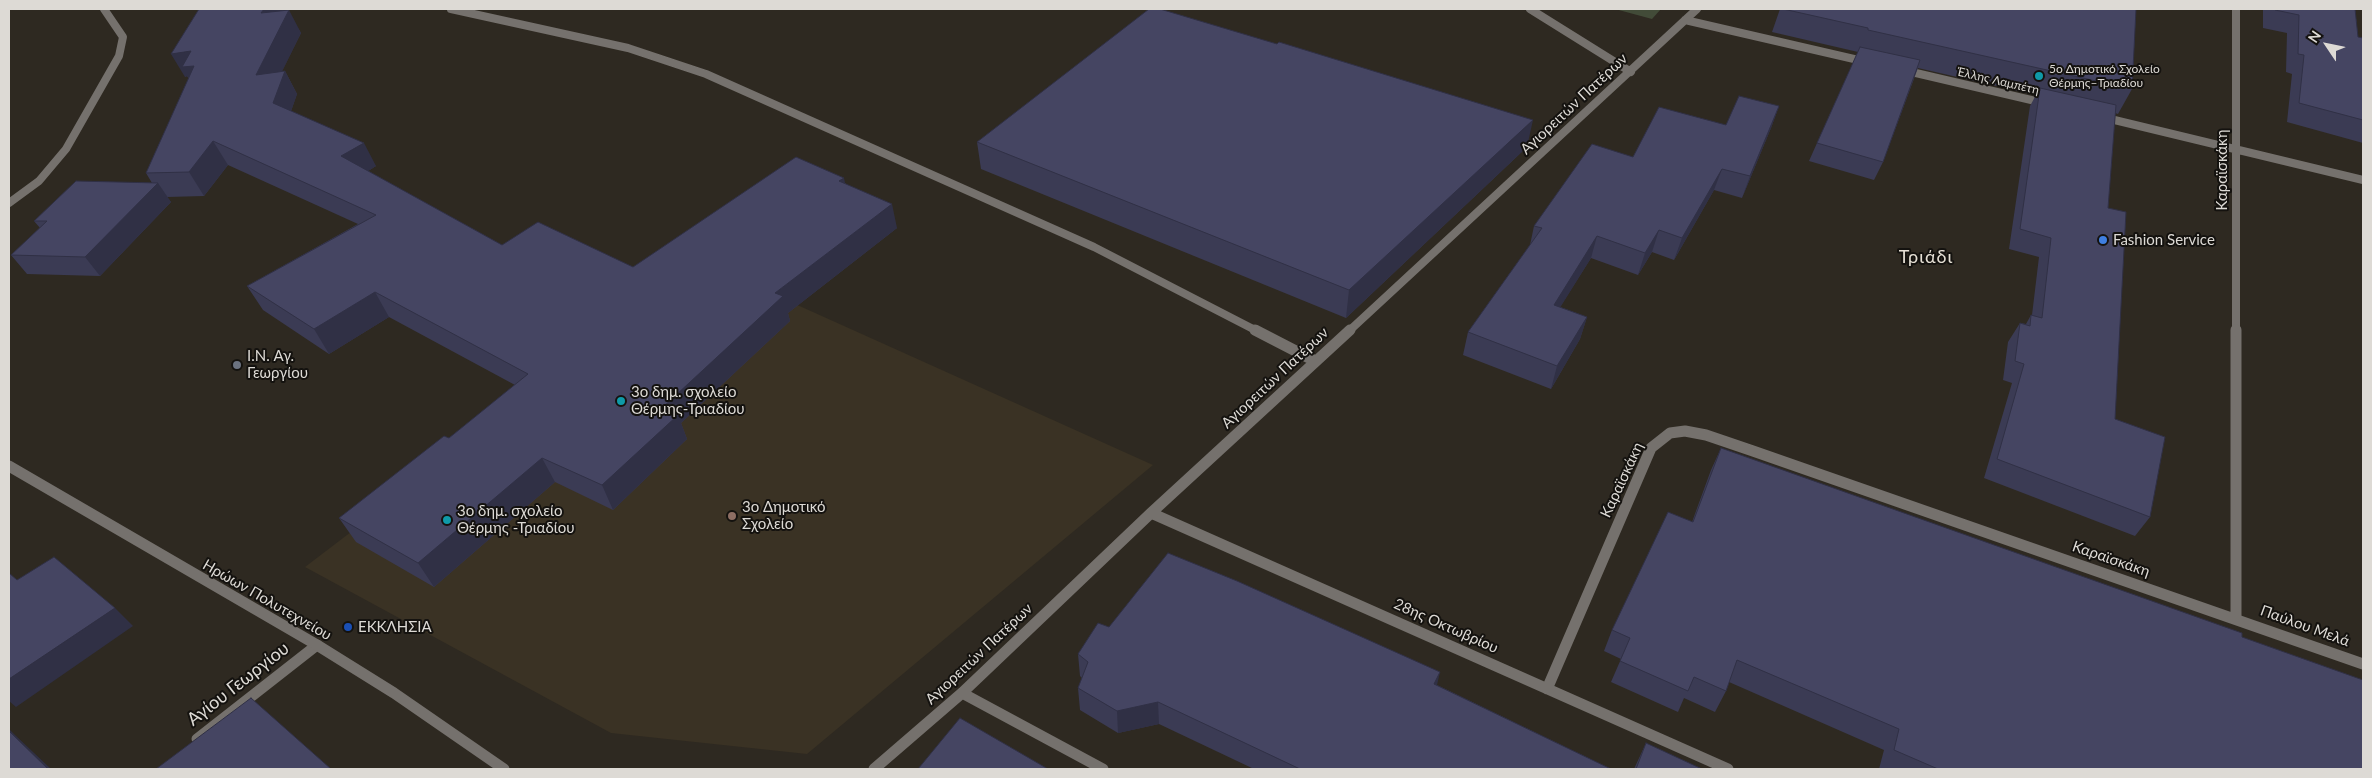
<!DOCTYPE html>
<html>
<head>
<meta charset="utf-8">
<style>
  body { margin:0 }
  #map { position:relative; width:2372px; height:778px; overflow:hidden; background:#2e2921; font-family:Lato,sans-serif }
  canvas { display:block }
  .frame { position:absolute; inset:0; border:10px solid #dddad5; pointer-events:none }
  .north { position:absolute; left:2302px; top:20px; width:50px; height:50px; -webkit-text-stroke:4px #14120f; paint-order:stroke; rotate:304deg; font-size:14px; font-weight:700; line-height:20px; text-align:center; color:#dddad5 }
  .north::after { content:''; display:block; margin:auto; width:18px; height:22px; background:#dddad5; clip-path:polygon(50% 0,100% 100%,50% 72%,0 100%) }
</style>
</head>
<body>
<div id="map">
<canvas width="2372" height="778"></canvas>
<div class="frame"></div>
<div class="north">N</div>
</div>
<script>
const ctx = document.querySelector('canvas').getContext('2d');
ctx.lineJoin = 'round';
function fillPath(path, color) {
  ctx.fillStyle = color;
  ctx.fill(path, 'evenodd');
}
function poly(rows) {
  const path = new Path2D();
  for (const r of rows) {
    path.moveTo(r[0], r[1]);
    for (let i = 2; i < r.length; i += 2) path.lineTo(r[i], r[i + 1]);
  }
  return path;
}
function trace(path, color, width, dash) {
  ctx.strokeStyle = color;
  ctx.lineWidth = width;
  ctx.lineCap = dash ? 'butt' : 'round';
  ctx.setLineDash(dash || []);
  ctx.stroke(path);
}
function drawText(font, color, halo, rows, align = 'center') {
  ctx.font = font + ' Lato,sans-serif';
  ctx.lineWidth = 4;
  ctx.setLineDash([]);
  ctx.textBaseline = 'middle';
  ctx.strokeStyle = halo;
  ctx.fillStyle = color;
  for (const [text, x, y, turn = 0] of rows) {
    ctx.save();
    ctx.translate(x, y);
    ctx.rotate((+turn || 0) * Math.PI / 180);
    ctx.textAlign = isNaN(turn) ? turn : align;
    if (halo) ctx.strokeText(text, 0, 0);
    ctx.fillText(text, 0, 0);
    ctx.restore();
  }
}
const built = poly([
  [704,263,1153,465,807,754,611,733,305,567]
]);
const green = poly([
  [1615,9,1661,9,1652,19]
]);
const minorFar1 = poly([
  [451,9,628,48,706,74,1094,247,1257,331],
  [1530,9,1631,72],
  [2236,9,2236,331],
  [1685,20,1867,62],
  [1903,70,2044,103],
  [2102,117,2363,180],
  [9,203,39,181,66,149,119,56,123,37,104,9],
  [1349,331,1697,9]
]);
const minor = poly([
  [1255,330,1315,361],
  [2236,330,2236,618],
  [1151,513,1728,769],
  [1547,689,1651,448,1670,433,1685,431,1706,435,1753,451,2363,664],
  [962,693,1103,769],
  [197,739,317,645],
  [874,769,962,693,1151,513,1350,330]
]);
const tertiary = poly([
  [9,466,317,645,394,693,504,769]
]);
const wall = poly([
  [199,9,288,9,287,10,301,33,282,71,285,71,297,94,291,111,376,166,368,171,502,245,633,267,845,183,897,228,788,313,790,321,681,423,687,439,613,510,555,482,434,587,356,542,339,518,449,438,515,385,389,317,329,354,263,310,247,286,358,224,228,165,204,196,167,197,171,202,100,276,27,274,11,255,40,228,34,221,152,183,146,173,189,79,187,76,185,77],
  [1780,9,2136,9,2132,89,2118,114,2115,113,2108,208,2115,419,2150,517,2135,536,1984,478,2012,383,2003,380,2008,342,2020,323,2026,324,2031,315,2032,315,2039,257,2009,249,2030,106,2036,95,1918,68,1883,162,1874,180,1809,161,1817,143,1858,52,1772,32],
  [2263,9,2355,9,2358,37,2363,38,2363,143,2287,122,2292,74,2286,72,2287,33,2263,28],
  [1779,106,1771,128,1742,198,1714,190,1674,260,1652,252,1638,275,1591,258,1560,307,1587,317,1580,339,1551,389,1463,355,1468,332,1530,245,1534,226,1633,157],
  [977,142,1527,147,1346,318,981,169],
  [1721,448,2242,637,2363,769,1879,769,1884,750,1729,682,1726,691,1715,712,1684,698,1678,712,1611,682,1621,659,1604,651,1612,630,1692,522,1711,470],
  [1109,627,1437,685,1611,769,1254,769,1159,724,1118,733,1080,710,1078,688,1082,678,1080,676,1078,654],
  [1646,743,1702,769,1634,769]
]);
const shadedWall = poly([
  [264,9,288,9,274,36,261,13],
  [289,10,301,33,269,98,256,75],
  [191,51,208,89,196,90,187,76,185,77,171,54],
  [285,71,297,94,286,126,273,103],
  [1779,106,1771,128,1742,198,1750,176],
  [1533,120,1527,147,1346,318,1349,290],
  [213,141,228,165,204,196,189,172],
  [364,143,376,166,354,180,341,156],
  [1722,169,1714,190,1674,260,1682,238],
  [844,178,849,201,839,181],
  [158,183,171,202,100,276,85,257],
  [892,204,897,228,788,313,790,321,681,423,687,439,613,510,602,485,662,408,775,293],
  [1659,230,1652,252,1638,275,1645,253],
  [1597,236,1591,258,1548,327,1554,305],
  [375,292,389,317,329,354,314,329],
  [1587,317,1580,339,1551,389,1557,366],
  [542,458,555,482,434,587,418,563],
  [115,608,133,626,16,707,9,701,9,679],
  [1440,672,1435,694,1434,684],
  [1158,702,1159,724,1118,733,1117,711],
  [9,729,15,735,51,769,48,769,9,731]
]);
const building = poly([
  [199,9,264,9,261,13,289,10,256,75,285,71,273,103,364,143,341,156,502,245,538,222,633,267,796,157,844,178,839,181,892,204,775,293,783,296,662,408,678,415,602,485,542,458,418,563,339,518,444,436,449,438,528,374,375,292,314,329,247,286,376,215,213,141,189,172,146,173,194,66,182,67,191,51,171,54,199,9],
  [1149,9,1160,9,1277,44,1279,42,1533,120,1349,290,977,142,1149,9],
  [1783,9,2136,9,2132,89,1868,30,1868,28,1783,9],
  [2275,9,2355,9,2358,37,2363,38,2363,120,2299,103,2304,55,2298,54,2299,15,2275,10,2275,9],
  [1860,47,1920,60,1883,162,1817,143,1860,47],
  [2040,88,2116,105,2108,208,2126,212,2115,419,2165,437,2150,517,1997,459,2024,364,2015,361,2020,323,2030,326,2031,315,2042,318,2051,238,2020,229,2040,88],
  [1739,96,1779,106,1750,176,1722,169,1682,238,1659,230,1645,253,1597,236,1554,305,1587,317,1557,366,1468,332,1542,228,1534,226,1592,144,1633,157,1659,107,1726,125,1739,96],
  [76,181,158,183,85,257,11,255,47,221,34,221,76,181],
  [1721,448,2242,633,2242,637,2363,680,2363,769,1938,769,1894,750,1899,729,1737,660,1726,691,1694,677,1688,691,1620,661,1630,638,1612,630,1668,512,1693,522,1721,448],
  [1168,553,1237,581,1440,672,1434,684,1611,769,1300,769,1158,702,1117,711,1078,688,1088,662,1078,654,1098,623,1109,627,1168,553],
  [54,557,115,608,9,679,9,573,17,580,54,557],
  [251,698,331,769,156,769,251,698],
  [960,718,1048,769,918,769,960,718],
  [9,731,48,769,9,769,9,731],
  [1646,743,1702,769,1636,769,1646,743]
]);
const markers = [
  [2039,76,5,"#0f9aa8"],
  [2103,240,5,"#3f7fe0"],
  [237,365,5,"#6b7280"],
  [621,401,5,"#0f9aa8"],
  [732,516,5,"#8d6e63"],
  [447,520,5,"#0f9aa8"],
  [348,627,5,"#1a4fb4"]
];
const farPoinames = [
  ["5ο Δημοτικό Σχολείο",2049,69],
  ["Θέρμης–Τριαδίου",2049,83]
];
const farStreetnames = [
  ["Έλλης Λαμπέτη",1998,81,13]
];
const streetNames = [
  ["Αγιορειτών Πατέρων",1574,104,-43],
  ["Καραϊσκάκη",2222,170,-90],
  ["Αγιορειτών Πατέρων",1275,378,-43],
  ["Καραϊσκάκη",1622,480,-65],
  ["Καραϊσκάκη",2111,559,19],
  ["Ηρώων Πολυτεχνείου",267,600,30],
  ["28ης Οκτωβρίου",1446,626,24],
  ["Παύλου Μελά",2305,626,20],
  ["Αγιορειτών Πατέρων",979,654,-43]
];
const poiNames = [
  ["Fashion Service",2113,240],
  ["Ι.Ν. Αγ.",247,356],
  ["Γεωργίου",247,373],
  ["3ο δημ. σχολείο",631,392],
  ["Θέρμης-Τριαδίου",631,409],
  ["3ο Δημοτικό",742,507],
  ["Σχολείο",742,524],
  ["3ο δημ. σχολείο",457,511],
  ["Θέρμης -Τριαδίου",457,528],
  ["ΕΚΚΛΗΣΙΑ",358,627]
];
const quarterNames = [
  ["Τριάδι",1926,257]
];
const nearStreetnames = [
  ["Αγίου Γεωργίου",238,684,-38]
];
fillPath(built, '#3a3224');
fillPath(green, '#424b38');
trace(minorFar1, '#75716d', 8);
trace(minor, '#75716d', 11);
trace(tertiary, '#75716d', 11);
fillPath(wall, '#3b3b54');
fillPath(shadedWall, '#303045');
fillPath(building, '#454562');
trace(building, '#303045', 1);
for (const [x, y, r, color] of markers) {
  const dot = new Path2D();
  dot.arc(x, y, r, 0, 2 * Math.PI);
  ctx.fillStyle = color;
  ctx.fill(dot);
  trace(dot, '#14120f', 2);
}
drawText('12px', '#dddad5', '#14120f', farPoinames, 'left');
drawText('12px', '#dddad5', '#14120f', farStreetnames);
drawText('15px', '#dddad5', '#14120f', streetNames);
drawText('15px', '#dddad5', '#14120f', poiNames, 'left');
ctx.letterSpacing = '1px';
drawText('18px', '#e5dfd4', '#14120f', quarterNames);
ctx.letterSpacing = '0px';
drawText('18px', '#dddad5', '#14120f', nearStreetnames);
</script>
</body>
</html>
